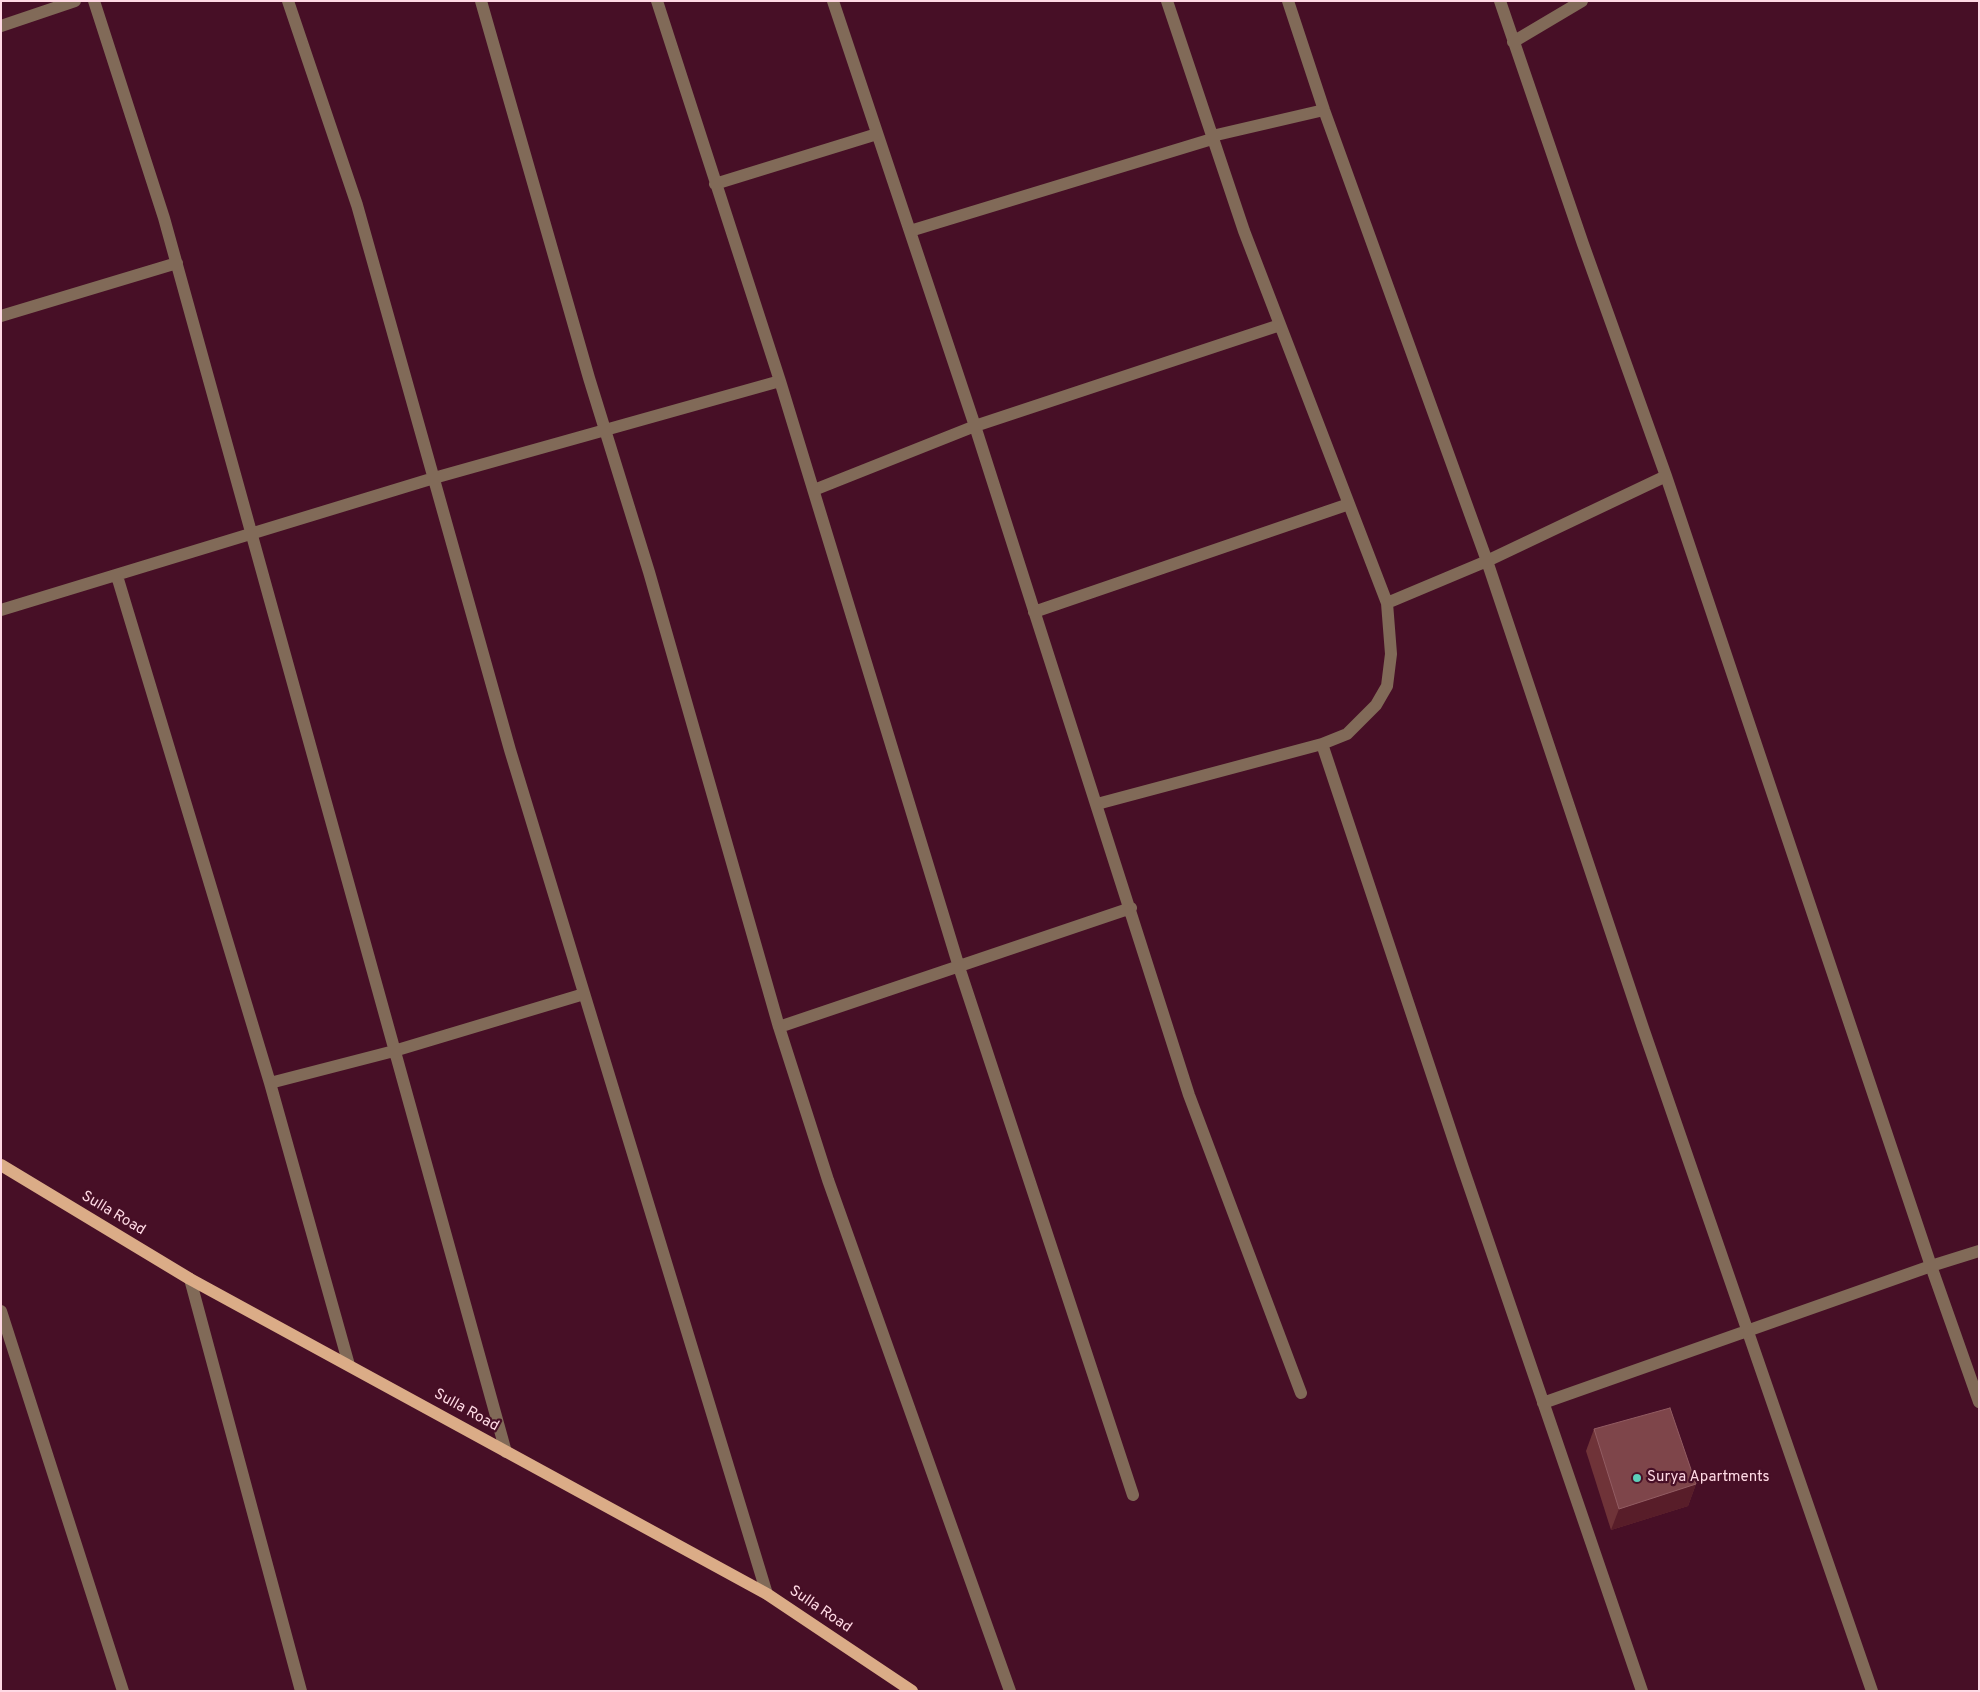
<!DOCTYPE html>
<html>
<head>
<meta charset="utf-8">
<style>
  body { margin:0 }
  #map { position:relative; width:1980px; height:1692px; overflow:hidden; background:#470f26; font-family:Overpass,sans-serif }
  canvas { display:block }
  .frame { position:absolute; inset:0; border:2px solid #ffd9e4; pointer-events:none }
</style>
</head>
<body>
<div id="map">
<canvas width="1980" height="1692"></canvas>
<div class="frame"></div>
</div>
<script>
const ctx = document.querySelector('canvas').getContext('2d');
ctx.lineJoin = 'round';
function poly(rows) {
  const path = new Path2D();
  for (const r of rows) {
    path.moveTo(r[0], r[1]);
    for (let i = 2; i < r.length; i += 2) path.lineTo(r[i], r[i + 1]);
  }
  return path;
}
function trace(path, color, width, dash) {
  ctx.strokeStyle = color;
  ctx.lineWidth = width;
  ctx.lineCap = dash ? 'butt' : 'round';
  ctx.setLineDash(dash || []);
  ctx.stroke(path);
}
function fillPath(path, color) {
  ctx.fillStyle = color;
  ctx.fill(path, 'evenodd');
}
function drawText(font, color, halo, rows, align = 'center') {
  ctx.font = font + ' Overpass,sans-serif';
  ctx.lineWidth = 4.5;
  ctx.setLineDash([]);
  ctx.textBaseline = 'middle';
  ctx.strokeStyle = halo;
  ctx.fillStyle = color;
  for (const [text, x, y, turn = 0] of rows) {
    ctx.save();
    ctx.translate(x, y);
    ctx.rotate((+turn || 0) * Math.PI / 180);
    ctx.textAlign = isNaN(turn) ? turn : align;
    if (halo) ctx.strokeText(text, 0, 0);
    ctx.fillText(text, 0, 0);
    ctx.restore();
  }
}
const minor = poly([
  [94,1,164,218,506,1452],
  [288,1,357,205,510,750,767,1594],
  [481,1,589,378,649,572,779,1027,828,1180,1010,1691],
  [657,1,780,381,959,967,1133,1495],
  [833,1,975,426,1189,1095,1301,1393],
  [1288,1,1324,110,1487,561,1643,1028,1872,1691],
  [1500,1,1583,244,1666,476,1931,1266,1979,1402],
  [1,26,75,1],
  [1513,42,1582,1],
  [715,184,877,134],
  [910,231,1212,139,1212,136,1324,110],
  [1,316,177,263],
  [814,490,975,426,1280,325],
  [117,576,270,1083,349,1365],
  [1387,603,1487,561,1666,476],
  [1,610,434,478,780,381],
  [1034,612,1349,504],
  [1322,744,1462,1165,1642,1691],
  [1097,804,1322,744,1347,734,1376,705,1387,686,1391,654,1387,603,1244,231,1167,1],
  [779,1027,1131,908],
  [270,1083,394,1051,584,994],
  [190,1279,301,1691],
  [1,1311,123,1691],
  [1543,1403,1931,1266,1979,1251]
]);
const major = poly([
  [1,1165,190,1279,767,1594,912,1691]
]);
const wall = poly([
  [1594,1429,1696,1484,1688,1506,1611,1530,1586,1451]
]);
const shadedWall = poly([
  [1696,1484,1688,1506,1611,1530,1619,1509]
]);
const building = poly([
  [1670,1408,1696,1484,1619,1509,1594,1429,1670,1408]
]);
const markers = [
  [1637,1478,5,"#5dceb9"]
];
const streetNames = [
  ["Sulla Road",113,1214,31],
  ["Sulla Road",466,1411,29],
  ["Sulla Road",820,1610,34]
];
const poiNames = [
  ["Surya Apartments",1647,1478]
];
trace(minor, '#816a58', 12);
trace(major, '#dbac87', 12);
fillPath(wall, '#6f3338');
fillPath(shadedWall, '#581d29');
fillPath(building, '#7e454a');
trace(building, '#925c62', 1);
for (const [x, y, r, color] of markers) {
  const dot = new Path2D();
  dot.arc(x, y, r, 0, 2 * Math.PI);
  ctx.fillStyle = color;
  ctx.fill(dot);
  trace(dot, '#470f26', 2);
}
drawText('15px', '#ffd9e4', '#470f26', streetNames);
drawText('15px', '#ffd9e4', '#470f26', poiNames, 'left');
</script>
</body>
</html>
